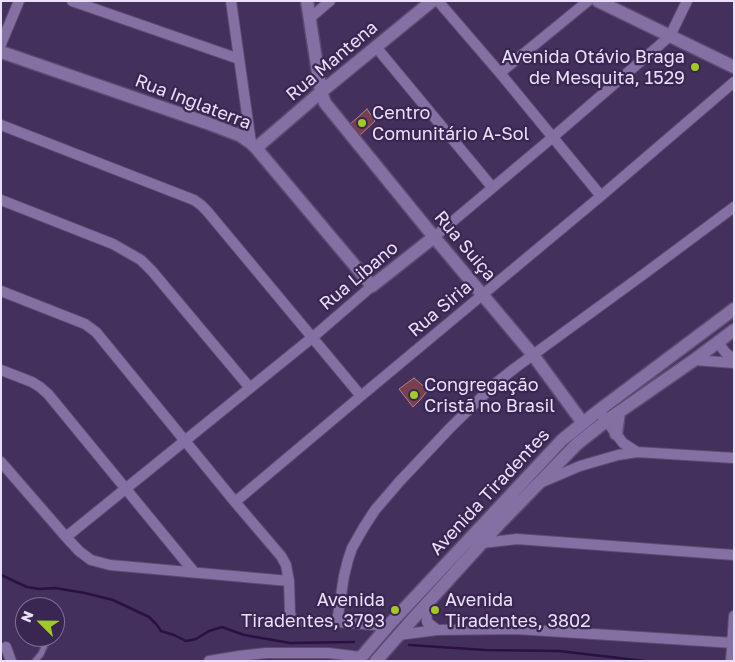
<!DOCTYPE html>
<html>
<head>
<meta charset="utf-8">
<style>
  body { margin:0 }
  #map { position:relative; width:735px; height:662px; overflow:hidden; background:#44305c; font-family:"Golos Text",sans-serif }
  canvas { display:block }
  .frame { position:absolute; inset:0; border:2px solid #eae0fb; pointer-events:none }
  .north { position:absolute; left:15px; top:597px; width:50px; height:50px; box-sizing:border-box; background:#392651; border:1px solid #807095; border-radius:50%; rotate:293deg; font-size:14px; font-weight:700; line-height:20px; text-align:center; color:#eae0fb }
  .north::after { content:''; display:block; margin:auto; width:18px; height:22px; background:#a3c927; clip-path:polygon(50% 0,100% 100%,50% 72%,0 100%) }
</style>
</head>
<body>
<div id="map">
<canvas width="735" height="662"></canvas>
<div class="frame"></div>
<div class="north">N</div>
</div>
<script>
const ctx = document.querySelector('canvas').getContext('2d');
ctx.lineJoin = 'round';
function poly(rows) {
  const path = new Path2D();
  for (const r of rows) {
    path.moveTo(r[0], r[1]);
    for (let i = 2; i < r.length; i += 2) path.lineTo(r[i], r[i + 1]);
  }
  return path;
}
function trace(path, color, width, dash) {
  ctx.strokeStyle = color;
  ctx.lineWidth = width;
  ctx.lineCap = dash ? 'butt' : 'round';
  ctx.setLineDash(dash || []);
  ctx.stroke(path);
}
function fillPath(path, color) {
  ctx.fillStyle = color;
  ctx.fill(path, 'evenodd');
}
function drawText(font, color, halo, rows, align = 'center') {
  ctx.font = font + ' "Golos Text",sans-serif';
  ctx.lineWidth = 4.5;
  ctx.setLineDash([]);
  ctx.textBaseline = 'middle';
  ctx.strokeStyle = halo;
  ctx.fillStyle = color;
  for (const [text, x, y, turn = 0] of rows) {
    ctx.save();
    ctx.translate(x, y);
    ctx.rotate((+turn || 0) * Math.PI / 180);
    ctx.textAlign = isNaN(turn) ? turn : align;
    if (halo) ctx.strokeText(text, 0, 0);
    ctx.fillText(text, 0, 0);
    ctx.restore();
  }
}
const stream = poly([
  [1,575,27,587,39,589,55,588,85,593,113,600,149,617,157,625,161,631,174,635,186,641,196,639,209,631,222,627,244,635,290,643,354,642],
  [409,645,486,650,559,651,645,661]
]);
const building = poly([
  [367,109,375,121,357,138,348,126,367,109],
  [414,378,428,390,420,400,413,407,399,389,414,378]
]);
const lane = poly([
  [35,661,41,654,48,638]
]);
const street = poly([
  [72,1,239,59],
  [231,1,251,143],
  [438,1,500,73,601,196],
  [310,18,330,1],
  [1,44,19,1],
  [376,47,492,187],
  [500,73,588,1],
  [1,125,194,200,201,205,207,211,361,396],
  [1,200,113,244,141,260,152,271,250,388],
  [434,237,553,137,670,36,687,1],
  [1,291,85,324,96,332,235,502,281,556,286,565,289,581,290,614,293,620,297,621,337,622,388,626],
  [718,342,725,352,734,360],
  [694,360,734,363],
  [1,370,32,382,40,387,48,394,194,572],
  [602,415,623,443,637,452],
  [1,462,66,537,79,551,91,560,110,565,289,581],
  [540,483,580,466,618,455,637,452,734,458],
  [235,502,361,396,601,196,734,82],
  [66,537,313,337,372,286],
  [482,543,517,539,734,555],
  [426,605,427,622,437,630],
  [337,622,344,576,348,560,352,548,364,527,375,510,400,481,451,427,496,383,515,368,644,274,734,207],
  [398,635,437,630,516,629,734,643],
  [6,647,11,661],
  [209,661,239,656,266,653,328,653,361,657],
  [731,661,734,616]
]);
const secondary = poly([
  [307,1,321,92,325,103,434,237,533,355,583,423],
  [598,1,734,67],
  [1,52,207,123,241,136,251,143,256,148,372,286,434,237],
  [256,148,321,92,432,1],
  [616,434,619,412],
  [358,661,388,626,562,440,598,411,734,309],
  [376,661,411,621,501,522,577,444,606,421,694,360,734,330]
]);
const markers = [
  [695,67,5,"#a3c927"],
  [362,123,5,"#a3c927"],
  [414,395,5,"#a3c927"],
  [395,610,5,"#a3c927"],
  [435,610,5,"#a3c927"]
];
const poiNames = [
  ["Avenida Otávio Braga",685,57,"right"],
  ["de Mesquita, 1529",685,78,"right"],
  ["Centro",372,113],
  ["Comunitário A-Sol",372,134],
  ["Congregação",424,385],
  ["Cristã no Brasil",424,406],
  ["Avenida",385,600,"right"],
  ["Tiradentes, 3793",385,621,"right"],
  ["Avenida",445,600],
  ["Tiradentes, 3802",445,621]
];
const streetNames = [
  ["Rua Mantena",332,61,-40],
  ["Rua Inglaterra",193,102,21],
  ["Rua Suiça",465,246,50],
  ["Rua Libano",359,276,-40],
  ["Rua Siria",440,309,-40],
  ["Avenida Tiradentes",490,492,-47]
];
trace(stream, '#2a1143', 2.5);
fillPath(building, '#76404f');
trace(building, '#ba7d8c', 1);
trace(lane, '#5c4b71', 8);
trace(street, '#5c4b71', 12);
trace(secondary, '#5c4b71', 15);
trace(lane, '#8470a2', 5);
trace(street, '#8470a2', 10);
trace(secondary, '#8470a2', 12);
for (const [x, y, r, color] of markers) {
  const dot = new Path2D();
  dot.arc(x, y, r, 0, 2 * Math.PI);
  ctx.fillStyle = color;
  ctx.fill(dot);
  trace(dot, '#392651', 2);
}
drawText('18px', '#eae0fb', '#392651', poiNames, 'left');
drawText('18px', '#eae0fb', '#392651', streetNames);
</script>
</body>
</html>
